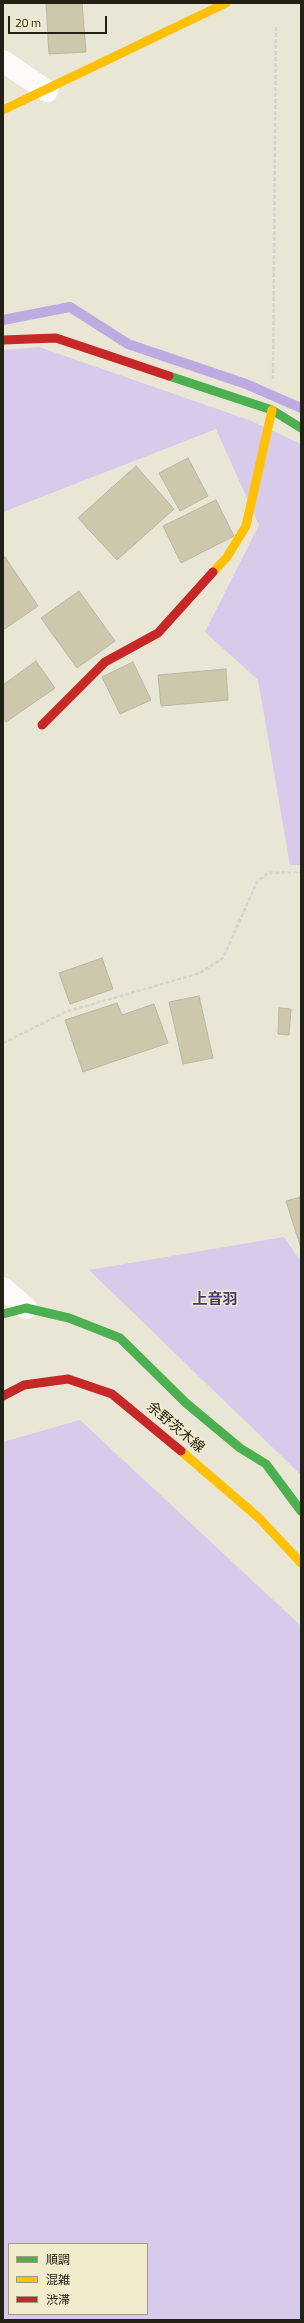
<!DOCTYPE html>
<html>
<head>
<meta charset="utf-8">
<style>
  body { margin:0 }
  #map { position:relative; width:304px; height:2323px; overflow:hidden; background:#eae6d5; font-family:"Titillium Web","Noto Sans JP",sans-serif }
  canvas { display:block }
  .frame { position:absolute; inset:0; border:4px solid #232015; pointer-events:none }
  .legend { position:absolute; left:8px; top:2243px; width:140px; height:72px; box-sizing:border-box; background:#f2eccd; border:1px solid #9f9a83; margin:0; padding:5px 7px; list-style:none; font-size:12px; color:#232015 }
  .legend li { display:flex; align-items:center; gap:8px; height:20px }
  .legend b { width:20px; border:1px solid #9f9a83 }
  .scale { position:absolute; left:8px; top:16px; width:99px; height:18px; box-sizing:border-box; border:2px solid #232015; border-top:0; padding-left:5px; font-size:12px; line-height:14px; white-space:nowrap; color:#232015; -webkit-text-stroke:3px #f2eccd; paint-order:stroke }
</style>
</head>
<body>
<div id="map">
<canvas width="304" height="2323"></canvas>
<div class="frame"></div>
<ul class="legend">
<li><b style="height:5px;background:#4caf50"></b>順調</li>
<li><b style="height:5px;background:#ffc107"></b>混雑</li>
<li><b style="height:5px;background:#c62828"></b>渋滞</li>
</ul>
<div class="scale">20 m</div>
</div>
<script>
const ctx = document.querySelector('canvas').getContext('2d');
ctx.lineJoin = 'round';
function fillPath(path, color) {
  ctx.fillStyle = color;
  ctx.fill(path, 'evenodd');
}
function poly(rows) {
  const path = new Path2D();
  for (const r of rows) {
    path.moveTo(r[0], r[1]);
    for (let i = 2; i < r.length; i += 2) path.lineTo(r[i], r[i + 1]);
  }
  return path;
}
function trace(path, color, width, dash) {
  ctx.strokeStyle = color;
  ctx.lineWidth = width;
  ctx.lineCap = dash ? 'butt' : 'round';
  ctx.setLineDash(dash || []);
  ctx.stroke(path);
}
function drawText(font, color, halo, rows, align = 'center') {
  ctx.font = font + ' "Titillium Web","Noto Sans JP",sans-serif';
  ctx.lineWidth = 3;
  ctx.setLineDash([]);
  ctx.textBaseline = 'middle';
  ctx.strokeStyle = halo;
  ctx.fillStyle = color;
  for (const [text, x, y, turn = 0] of rows) {
    ctx.save();
    ctx.translate(x, y);
    ctx.rotate((+turn || 0) * Math.PI / 180);
    ctx.textAlign = isNaN(turn) ? turn : align;
    if (halo) ctx.strokeText(text, 0, 0);
    ctx.fillText(text, 0, 0);
    ctx.restore();
  }
}
const green = poly([
  [39,347,249,420,301,444,301,865,290,865,258,680,205,632,259,525,216,429,3,512,3,350],
  [284,1237,301,1262,301,1475,89,1270],
  [80,1420,301,1626,301,2320,3,2320,3,1442],
  [9,2244,147,2244,147,2314,9,2314]
]);
const stream = poly([
  [3,320,70,307,128,344,246,384,301,408]
]);
const building = poly([
  [46,3,82,3,86,52,49,54,46,3],
  [188,458,208,496,180,511,159,473,188,458],
  [136,466,174,509,117,560,78,518,136,466],
  [216,500,234,536,181,563,163,526,216,500],
  [5,557,38,606,3,630,3,558,5,557],
  [79,591,115,641,77,668,41,618,79,591],
  [36,661,55,688,6,722,3,718,3,685,36,661],
  [133,662,151,700,120,714,102,677,133,662],
  [226,669,228,700,161,706,158,675,226,669],
  [102,958,113,989,70,1004,59,973,102,958],
  [199,996,213,1058,183,1064,169,1002,199,996],
  [117,1003,122,1015,154,1004,168,1043,83,1072,65,1020,117,1003],
  [279,1008,291,1009,289,1035,278,1034,279,1008],
  [301,1197,301,1248,286,1201,301,1197]
]);
const path = poly([
  [273,379,276,26],
  [3,1043,65,1012,200,973,223,958,257,882,268,873,301,872]
]);
const street = poly([
  [3,61,47,91],
  [3,1288,26,1308]
]);
const fast = poly([
  [169,376,272,410,301,428],
  [3,1314,26,1308,69,1318,120,1338,186,1403,240,1448,266,1464,301,1511]
]);
const slow = poly([
  [3,110,226,3],
  [213,572,227,557,246,526,272,410],
  [181,1451,259,1518,301,1563]
]);
const jam = poly([
  [3,340,56,338,169,376],
  [42,725,105,662,158,633,213,572],
  [3,1396,24,1385,68,1379,112,1394,181,1451]
]);
const streetNames = [
  ["余野茨木線",175,1428,40]
];
const neighbourhoodNames = [
  ["上音羽",215,1300]
];
fillPath(green, '#d7caea');
trace(stream, '#bdaae0', 10);
fillPath(building, '#cdc7ac');
trace(building, '#b8b6a8', 1);
trace(path, '#d5d4cf', 2.5, [4, 2]);
trace(street, '#fcfbf9', 22);
trace(fast, '#4caf50', 9);
trace(slow, '#ffc107', 9);
trace(jam, '#c62828', 9);
drawText('14px', '#232015', '#f2eccd', streetNames);
drawText('bold 15px', '#493571', '#f2eccd', neighbourhoodNames);
</script>
</body>
</html>
